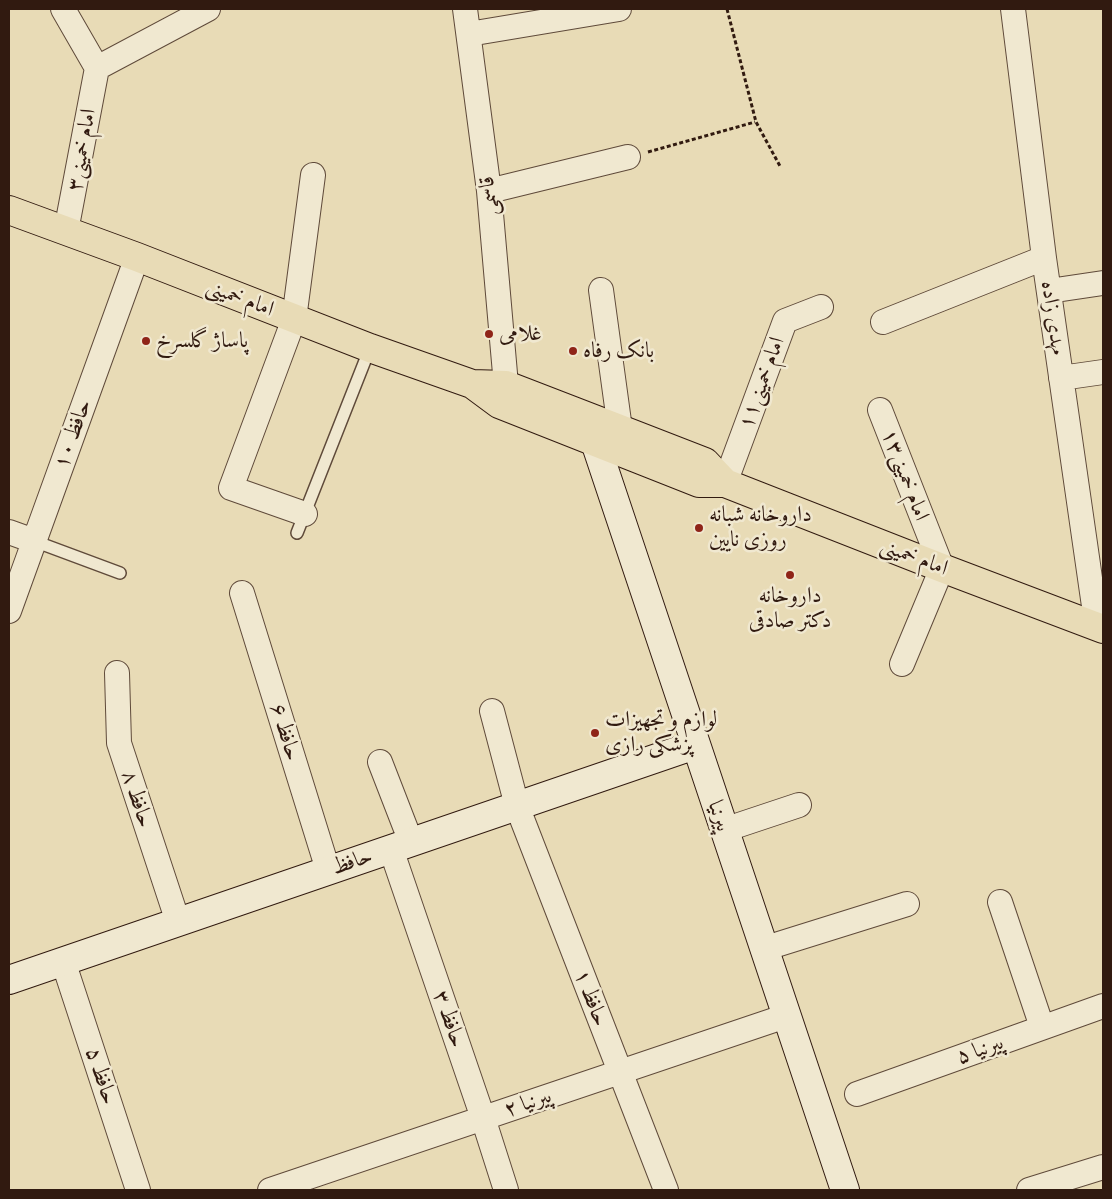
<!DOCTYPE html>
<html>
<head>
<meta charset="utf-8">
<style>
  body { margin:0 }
  #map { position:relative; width:1112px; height:1199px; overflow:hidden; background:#e8dbb6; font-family:"EB Garamond",serif }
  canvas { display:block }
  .frame { position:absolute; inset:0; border:10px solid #311a10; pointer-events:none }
</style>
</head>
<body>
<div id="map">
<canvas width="1112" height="1199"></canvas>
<div class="frame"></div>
</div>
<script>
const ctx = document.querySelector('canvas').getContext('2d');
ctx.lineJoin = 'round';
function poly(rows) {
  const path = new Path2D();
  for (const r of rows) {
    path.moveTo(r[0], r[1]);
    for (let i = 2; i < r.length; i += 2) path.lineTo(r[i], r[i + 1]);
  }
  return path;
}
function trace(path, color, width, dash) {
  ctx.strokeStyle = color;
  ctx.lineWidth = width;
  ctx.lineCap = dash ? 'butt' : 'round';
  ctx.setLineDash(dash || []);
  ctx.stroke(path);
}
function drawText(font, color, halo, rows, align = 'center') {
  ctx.font = font + ' "EB Garamond",Amiri,serif';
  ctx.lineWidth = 5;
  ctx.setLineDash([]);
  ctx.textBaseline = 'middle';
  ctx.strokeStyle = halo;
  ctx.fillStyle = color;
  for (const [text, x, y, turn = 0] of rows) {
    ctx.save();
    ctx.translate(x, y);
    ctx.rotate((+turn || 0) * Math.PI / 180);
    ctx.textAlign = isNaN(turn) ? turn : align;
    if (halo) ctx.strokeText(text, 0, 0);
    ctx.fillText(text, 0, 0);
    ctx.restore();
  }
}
const path = poly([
  [727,9,756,122,781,168],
  [648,152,755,122]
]);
const lane = poly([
  [297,533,370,348],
  [34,541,120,573]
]);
const street = poly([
  [63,9,97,68],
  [465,9,489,191,506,385],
  [1013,9,1044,258,1097,627],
  [469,34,619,9],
  [97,68,208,9],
  [489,191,628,157],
  [66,231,97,68],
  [601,290,620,429],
  [1049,291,1103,283],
  [883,322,1044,258],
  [1061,378,1103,372],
  [880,410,942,568,902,664],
  [725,483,785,321,821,307],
  [305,514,231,488,294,319,313,175],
  [9,532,34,541],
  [242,593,328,870],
  [9,611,137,257],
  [117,673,119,743,178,922],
  [492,711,517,806,666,1190],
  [380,762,411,842],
  [724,830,799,805],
  [391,849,483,1118,506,1190],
  [1000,902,1042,1027],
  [763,949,907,904],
  [63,961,138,1190],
  [857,1094,1103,1006],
  [270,1190,786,1016],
  [1029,1190,1103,1167]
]);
const secondary = poly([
  [595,442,845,1190],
  [9,980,695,745]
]);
const primary = poly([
  [9,210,137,257,370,348,472,384,499,404,699,483,725,483,942,568,1103,629],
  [472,384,506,385,620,429,705,462,725,483]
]);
const markers = [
  [489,334,5,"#8f2418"],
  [146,341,5,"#8f2418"],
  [573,351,5,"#8f2418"],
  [699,528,5,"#8f2418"],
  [790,575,5,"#8f2418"],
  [595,733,5,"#8f2418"]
];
const streetNames = [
  ["امام خمینی۳",82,150,-80],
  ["قاسمی",489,196,-96],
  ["امام خمینی",240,298,21],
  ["مهدی زاده",1053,318,82],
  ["امام خمینی۱۱",762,383,-70],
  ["حافظ ۱۰",73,434,-70],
  ["امام خمینی۱۳",905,475,69],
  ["امام خمینی",914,557,21],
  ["حافظ ۶",285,732,73],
  ["حافظ ۸",137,799,72],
  ["پیرنیا",719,816,71],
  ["حافظ",352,862,-19],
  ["حافظ ۱",591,998,69],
  ["حافظ ۳",449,1019,71],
  ["پیرنیا ۵",980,1050,-20],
  ["حافظ ۵",101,1076,72],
  ["پیرنیا ۲",528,1103,-19]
];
const poiNames = [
  ["غلامی",499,334],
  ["پاساژ گلسرخ",156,341],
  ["بانک رفاه",583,351],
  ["داروخانه شبانه",709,515],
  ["روزی نایین",709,540],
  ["داروخانه",790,596,"center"],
  ["دکتر صادقی",790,621,"center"],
  ["لوازم و تجهیزات",605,720],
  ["پزشکی رازی",605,745]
];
trace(lane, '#5f4a3a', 14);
trace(street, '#5f4a3a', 26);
trace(secondary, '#311a10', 30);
trace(primary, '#311a10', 30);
trace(path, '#311a10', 3, [4, 2.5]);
trace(lane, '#f0e8d0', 11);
trace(street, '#f0e8d0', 24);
trace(secondary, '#f0e8d0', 28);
trace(primary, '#e8dbb6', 28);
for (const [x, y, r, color] of markers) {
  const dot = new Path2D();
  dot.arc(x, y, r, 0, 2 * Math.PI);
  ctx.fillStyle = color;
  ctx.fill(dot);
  trace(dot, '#f0e8d0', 2);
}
drawText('22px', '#311a10', '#f0e8d0', streetNames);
drawText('22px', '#311a10', '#f0e8d0', poiNames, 'left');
</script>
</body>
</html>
